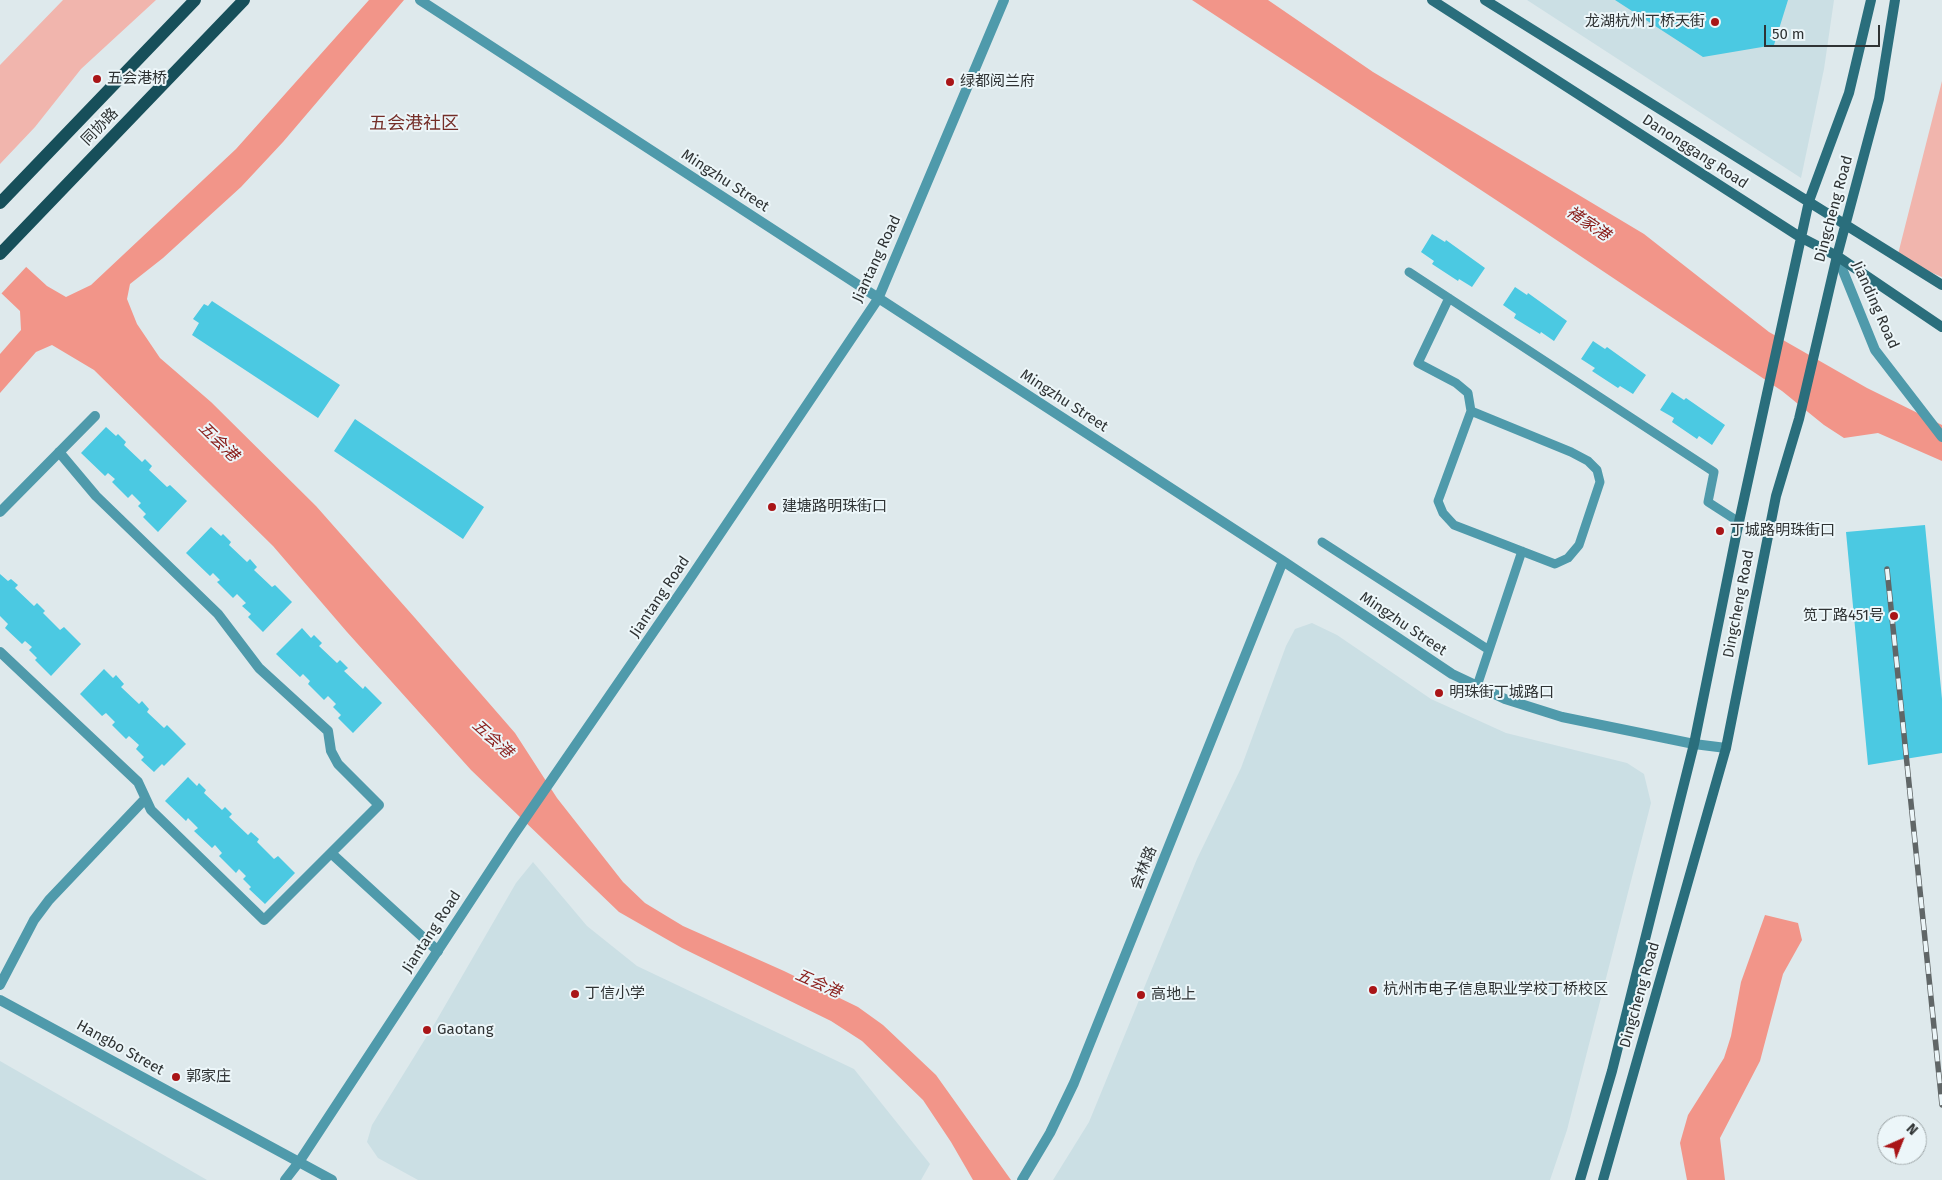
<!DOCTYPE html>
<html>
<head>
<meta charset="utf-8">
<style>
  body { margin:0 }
  #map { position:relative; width:1942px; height:1180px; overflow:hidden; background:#dee9ec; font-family:"Fira Sans",sans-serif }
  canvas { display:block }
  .north { position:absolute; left:1877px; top:1115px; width:50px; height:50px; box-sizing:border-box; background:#ecf6f9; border:1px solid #a0a8aa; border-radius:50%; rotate:44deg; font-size:14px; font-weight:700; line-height:20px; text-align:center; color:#2f3334 }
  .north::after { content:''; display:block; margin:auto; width:18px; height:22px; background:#a91517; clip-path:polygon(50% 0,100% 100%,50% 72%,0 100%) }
  .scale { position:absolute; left:1764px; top:25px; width:116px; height:22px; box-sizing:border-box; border:2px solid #2f3334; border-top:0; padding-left:6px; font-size:15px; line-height:18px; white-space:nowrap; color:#2f3334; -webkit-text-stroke:4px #ecf6f9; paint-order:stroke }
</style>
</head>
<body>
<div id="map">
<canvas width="1942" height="1180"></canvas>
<div class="north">N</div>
<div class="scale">50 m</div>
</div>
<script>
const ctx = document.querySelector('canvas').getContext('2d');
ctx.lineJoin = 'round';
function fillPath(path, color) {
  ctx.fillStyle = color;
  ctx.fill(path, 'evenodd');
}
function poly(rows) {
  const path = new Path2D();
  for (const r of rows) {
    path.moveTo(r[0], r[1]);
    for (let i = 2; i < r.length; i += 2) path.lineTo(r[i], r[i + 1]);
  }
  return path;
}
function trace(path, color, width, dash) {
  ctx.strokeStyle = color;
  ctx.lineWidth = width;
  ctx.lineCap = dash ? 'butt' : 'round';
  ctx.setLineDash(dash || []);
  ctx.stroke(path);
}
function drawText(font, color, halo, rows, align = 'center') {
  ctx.font = font + ' "Fira Sans","Noto Sans SC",sans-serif';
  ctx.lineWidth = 4;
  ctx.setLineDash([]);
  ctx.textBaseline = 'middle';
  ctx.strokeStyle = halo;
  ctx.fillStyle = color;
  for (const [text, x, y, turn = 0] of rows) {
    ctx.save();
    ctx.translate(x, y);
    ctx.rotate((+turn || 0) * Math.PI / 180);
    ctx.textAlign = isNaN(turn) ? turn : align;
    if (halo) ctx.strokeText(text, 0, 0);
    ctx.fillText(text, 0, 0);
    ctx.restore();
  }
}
const built = poly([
  [1527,0,1834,0,1824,69,1801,178],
  [1312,623,1337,635,1431,699,1506,733,1627,763,1644,774,1651,803,1567,1130,1550,1180,1053,1180,1089,1122,1197,859,1241,768,1286,646,1295,629],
  [533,862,587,926,637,966,854,1069,930,1164,921,1180,418,1180,378,1158,367,1142,372,1125,435,1023,516,883],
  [0,1061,207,1180,0,1180]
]);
const green = poly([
  [63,0,156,0,81,69,35,127,0,164,0,65],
  [1942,81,1942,277,1897,258]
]);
const water = poly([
  [369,0,404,0,283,142,241,187,163,258,130,284,127,299,137,324,160,358,211,402,316,506,415,618,515,733,557,798,623,882,645,903,683,926,784,971,858,1007,883,1025,936,1075,1011,1180,973,1180,951,1142,923,1100,862,1041,831,1021,682,948,619,912,471,770,347,632,273,546,94,370,52,345,36,352,0,393,0,354,21,330,20,311,0,292,0,243,47,286,66,297,91,285,236,149],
  [1192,0,1268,0,1373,72,1644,234,1769,332,1867,388,1942,425,1942,461,1878,433,1844,438,1824,425,1782,391,1528,221],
  [1765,915,1798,923,1802,940,1783,974,1760,1061,1720,1138,1725,1180,1687,1180,1680,1143,1688,1115,1724,1058,1731,1036,1741,982]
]);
const pier = poly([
  [0,240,28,265,0,295]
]);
const building = poly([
  [1615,0,1788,0,1774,45,1703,57],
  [1432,234,1445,242,1446,240,1485,268,1472,287,1459,279,1458,281,1432,264,1434,261,1421,252],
  [1515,287,1527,295,1528,293,1567,321,1554,341,1541,332,1540,334,1514,318,1516,314,1503,305],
  [212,301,340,385,318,418,192,335,199,323,193,319,204,304,208,306],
  [1593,341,1605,349,1607,347,1646,375,1633,394,1620,386,1618,388,1592,371,1595,368,1581,359],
  [1672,392,1684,400,1686,398,1725,425,1712,445,1699,436,1697,439,1672,422,1674,418,1660,410],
  [355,419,484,507,463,539,334,451],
  [106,427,116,436,118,434,126,442,124,445,142,462,145,459,152,466,149,470,167,487,170,485,187,501,158,532,143,517,146,514,138,506,141,503,132,494,128,498,112,482,115,479,108,473,105,476,81,453],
  [1925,525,1942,699,1942,753,1868,765,1846,532],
  [211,527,221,536,223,534,231,542,229,545,247,562,250,559,257,567,254,570,272,587,275,585,292,602,263,632,248,617,251,614,242,606,246,603,237,594,233,598,217,582,220,580,213,573,210,576,186,553],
  [0,574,8,581,11,579,18,585,15,588,34,606,37,603,45,611,43,613,60,630,64,627,81,644,51,676,35,660,37,658,29,650,32,647,25,641,22,644,5,628,8,624,0,616],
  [302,628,311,638,314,635,322,643,319,646,337,663,340,660,348,668,344,671,363,689,365,686,382,703,353,733,338,718,341,715,333,707,336,704,328,696,324,700,308,684,310,681,303,674,300,677,276,654],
  [104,669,113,678,116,675,124,684,121,687,139,704,142,701,149,709,147,712,164,728,167,725,186,744,164,766,162,764,154,772,141,760,144,757,136,749,139,745,129,736,126,739,112,725,115,722,106,713,102,716,80,694],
  [188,777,197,786,199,783,206,790,204,793,222,810,225,807,232,814,229,817,248,835,251,832,259,839,257,842,274,859,278,856,295,873,265,904,249,889,251,887,243,879,246,876,239,869,236,873,219,856,222,853,215,845,212,848,194,831,198,828,188,818,186,821,165,801]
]);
const service = poly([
  [1409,272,1714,472,1708,502,1739,522],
  [1449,298,1418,363,1456,383,1468,393,1471,411,1438,501,1443,513,1454,525,1555,564,1568,558,1579,545,1600,482,1597,470,1588,461,1571,452,1471,411],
  [1322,542,1489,650],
  [1477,686,1522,551]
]);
const minor = poly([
  [0,512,95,416],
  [0,652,138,782,151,810,264,920,379,805,338,764,331,751,328,731,259,668,218,614,96,496,59,452],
  [332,854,438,951],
  [0,985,34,920,49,900,145,799]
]);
const tertiary = poly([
  [420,0,1283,561,1452,674,1505,699,1562,717,1694,744,1726,748],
  [1837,256,1875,350,1942,437],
  [0,1000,332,1180],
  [285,1180,299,1162,513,836,687,583,878,299,1004,0],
  [1022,1180,1050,1133,1074,1083,1283,561]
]);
const secondary = poly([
  [1432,0,1800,237,1837,256,1942,327],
  [1485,0,1942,285],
  [1580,1180,1612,1071,1694,744,1737,531,1809,201,1849,93,1871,0],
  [1603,1180,1726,748,1776,496,1799,419,1837,256,1879,99,1895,0]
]);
const primary = poly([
  [0,203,195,0],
  [0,254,244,0]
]);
const rail = poly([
  [1887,569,1942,1105]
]);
const markers = [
  [1715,22,5,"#a91517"],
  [97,79,5,"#a91517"],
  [950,82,5,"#a91517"],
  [772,507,5,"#a91517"],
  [1720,531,5,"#a91517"],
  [1894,616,5,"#a91517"],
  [1439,693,5,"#a91517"],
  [1373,990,5,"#a91517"],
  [575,994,5,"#a91517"],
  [1141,995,5,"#a91517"],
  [427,1030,5,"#a91517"],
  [176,1077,5,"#a91517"]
];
const poiNames = [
  ["龙湖杭州丁桥天街",1705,22,"right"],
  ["五会港桥",107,79],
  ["绿都阅兰府",960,82],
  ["建塘路明珠街口",782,507],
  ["丁城路明珠街口",1730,531],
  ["笕丁路451号",1884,616,"right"],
  ["明珠街丁城路口",1449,693],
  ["杭州市电子信息职业学校丁桥校区",1383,990],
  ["丁信小学",585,994],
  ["高地上",1151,995],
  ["Gaotang",437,1030],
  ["郭家庄",186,1077]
];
const streetNames = [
  ["同协路",100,127,-46],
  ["Danonggang Road",1695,152,33],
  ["Mingzhu Street",725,181,33],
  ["Dingcheng Road",1834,209,-75],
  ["Jiantang Road",877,259,-65],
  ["Jianding Road",1875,305,66],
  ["Mingzhu Street",1064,401,33],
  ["Jiantang Road",660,597,-56],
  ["Dingcheng Road",1739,604,-79],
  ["Mingzhu Street",1403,624,34],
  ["会林路",1144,868,-68],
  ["Jiantang Road",432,932,-57],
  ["Dingcheng Road",1640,995,-74],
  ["Hangbo Street",120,1048,29]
];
const waterNames = [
  ["褚家港",1588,224,34],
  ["五会港",218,442,44],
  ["五会港",492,739,42],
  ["五会港",818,984,24]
];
const quarterNames = [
  ["五会港社区",414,124]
];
fillPath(built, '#cbdfe4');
fillPath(green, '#f1b5ad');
fillPath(water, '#f29589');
fillPath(pier, '#dee9ec');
fillPath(building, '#4bc9e2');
trace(service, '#4f9aab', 9);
trace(minor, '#4f9aab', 10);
trace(tertiary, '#4f9aab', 10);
trace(secondary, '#2a6e7c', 10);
trace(primary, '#174f5a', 12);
trace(rail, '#606667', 5.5);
trace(rail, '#ecf6f9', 4, [11]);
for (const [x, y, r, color] of markers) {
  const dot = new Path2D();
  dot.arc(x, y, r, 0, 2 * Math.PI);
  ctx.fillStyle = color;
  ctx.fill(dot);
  trace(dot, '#ecf6f9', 2);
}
drawText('15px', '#2f3334', '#ecf6f9', poiNames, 'left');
drawText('15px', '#2f3334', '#ecf6f9', streetNames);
drawText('italic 16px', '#891c19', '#ecf6f9', waterNames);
drawText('18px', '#742e28', '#ecf6f9', quarterNames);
</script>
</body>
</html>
